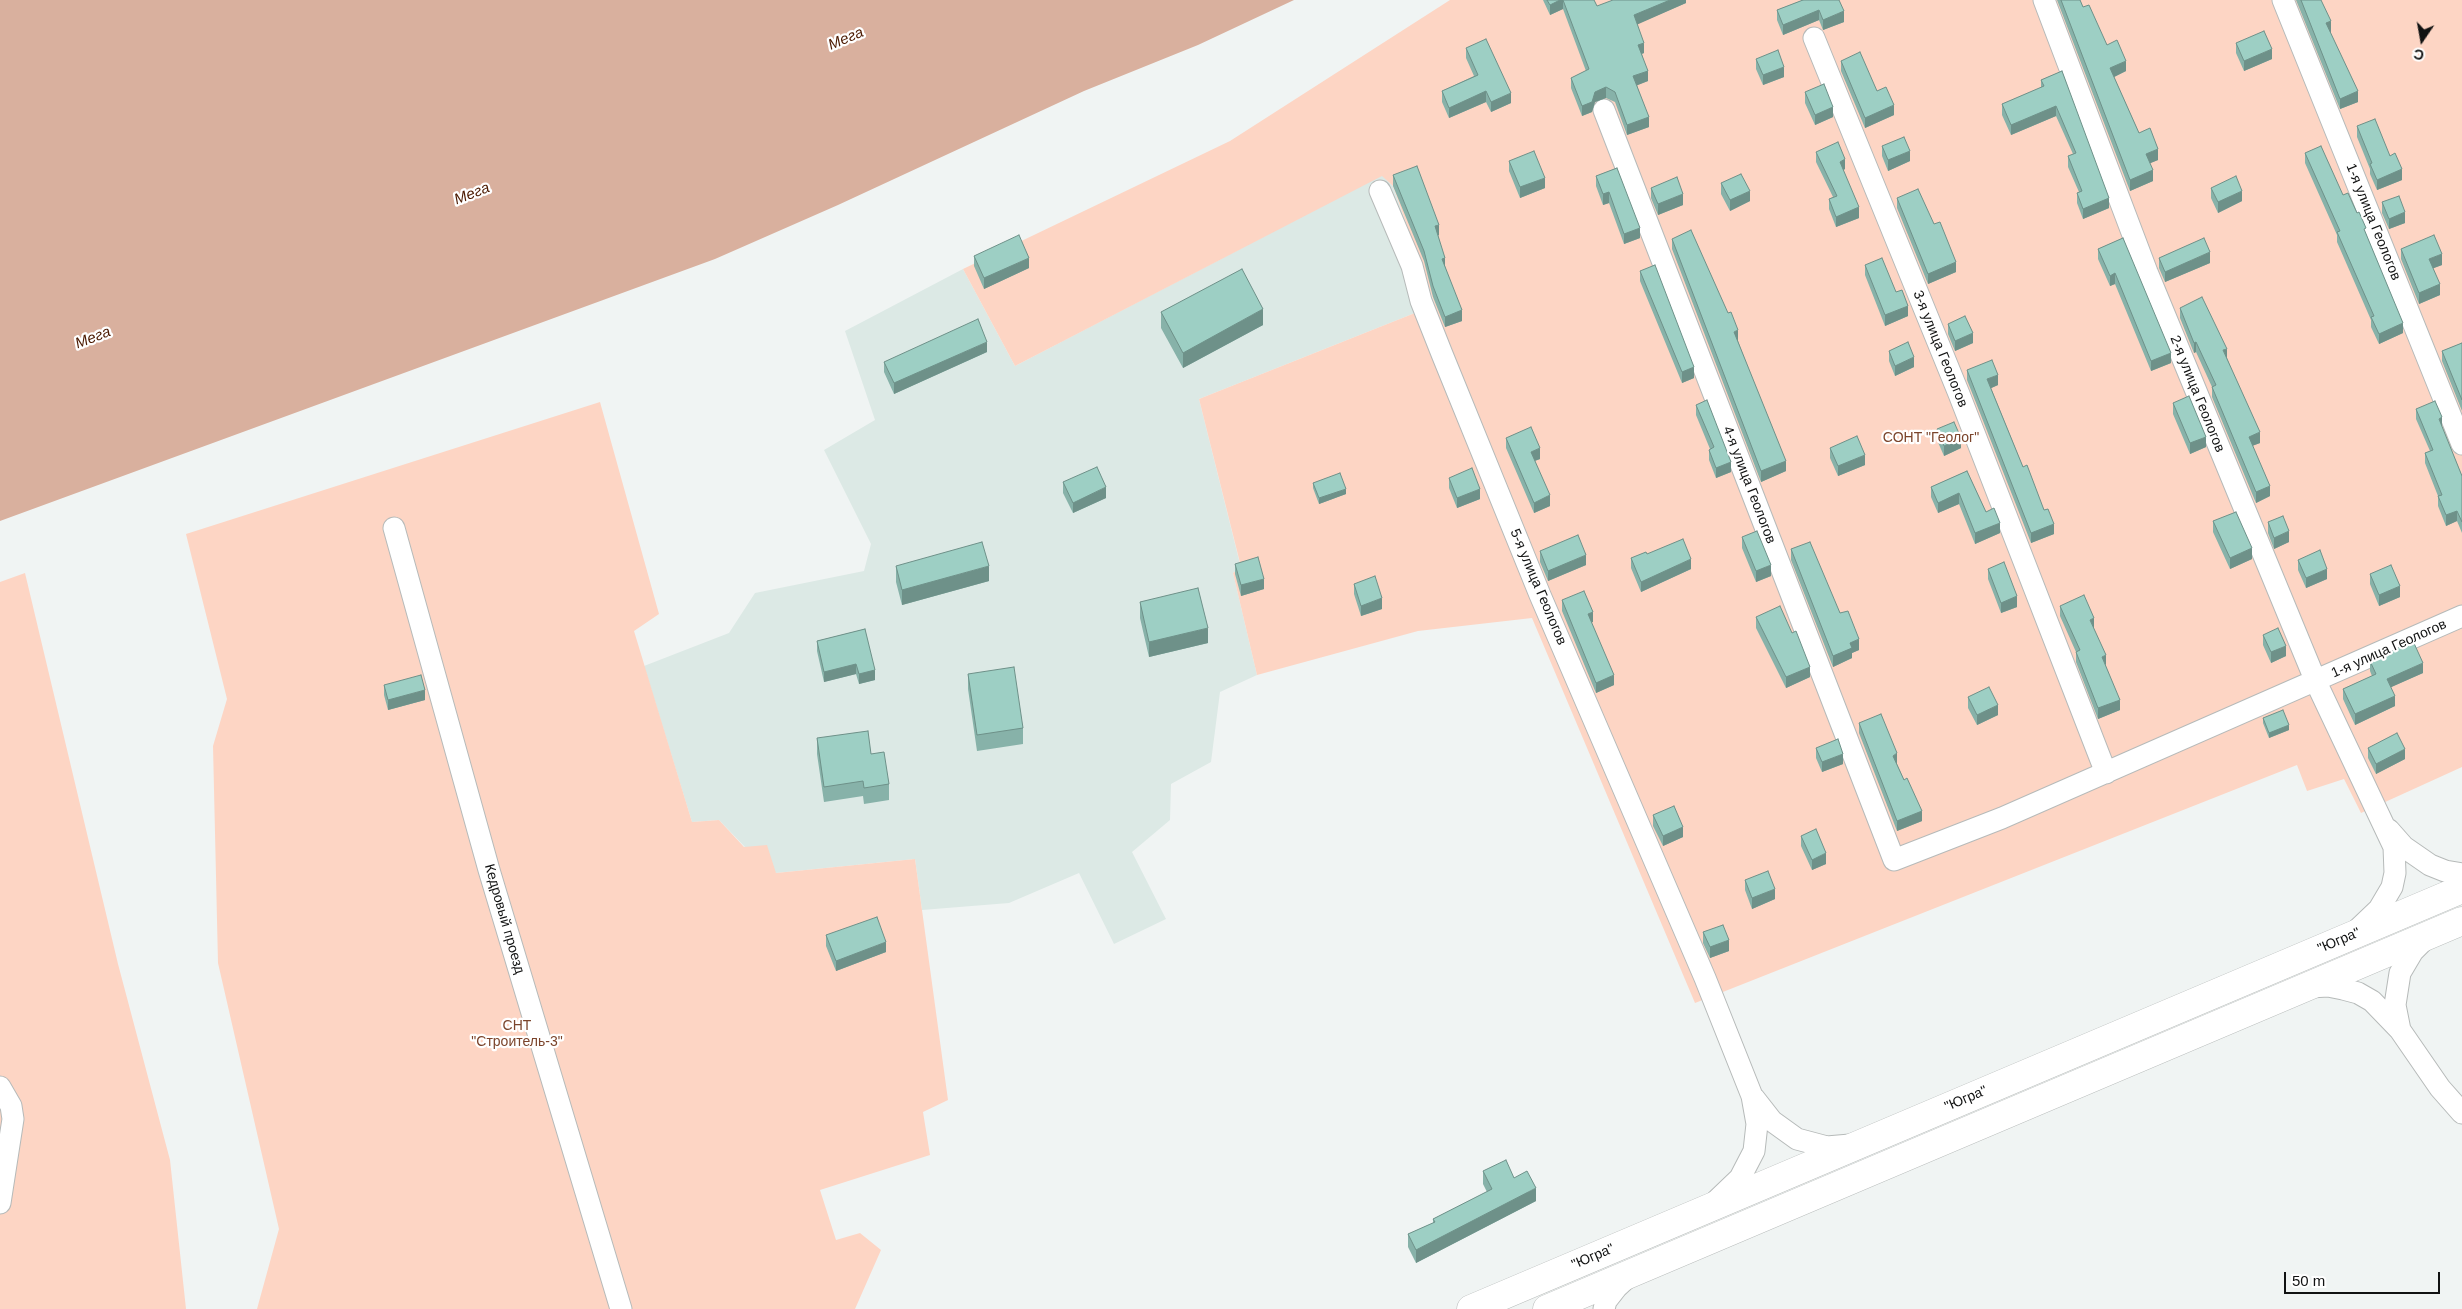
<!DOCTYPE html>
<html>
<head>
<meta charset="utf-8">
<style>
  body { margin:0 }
  #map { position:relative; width:2462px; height:1309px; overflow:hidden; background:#f0f4f3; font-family:Helvetica,sans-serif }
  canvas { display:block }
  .north { position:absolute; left:2397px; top:15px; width:50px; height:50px; -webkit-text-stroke:4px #fff; paint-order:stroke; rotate:192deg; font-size:14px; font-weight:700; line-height:20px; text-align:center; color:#111212 }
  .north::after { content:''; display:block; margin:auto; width:18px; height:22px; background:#111212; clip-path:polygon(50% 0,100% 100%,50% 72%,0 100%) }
  .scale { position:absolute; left:2284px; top:1272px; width:156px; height:22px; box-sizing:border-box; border:2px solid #111212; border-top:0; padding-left:6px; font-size:15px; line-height:18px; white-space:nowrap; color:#111212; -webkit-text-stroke:4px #fff; paint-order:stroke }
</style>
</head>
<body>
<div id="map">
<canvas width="2462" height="1309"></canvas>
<div class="north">С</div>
<div class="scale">50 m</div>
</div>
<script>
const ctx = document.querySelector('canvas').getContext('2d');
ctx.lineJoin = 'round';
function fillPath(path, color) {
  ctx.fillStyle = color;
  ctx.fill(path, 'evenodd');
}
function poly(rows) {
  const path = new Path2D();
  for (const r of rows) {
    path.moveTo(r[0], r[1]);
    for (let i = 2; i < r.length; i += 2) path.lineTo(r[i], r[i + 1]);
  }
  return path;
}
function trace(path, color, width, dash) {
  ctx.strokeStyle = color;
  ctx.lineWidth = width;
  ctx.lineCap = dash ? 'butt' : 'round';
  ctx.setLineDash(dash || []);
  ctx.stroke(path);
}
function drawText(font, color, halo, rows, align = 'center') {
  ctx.font = font + ' Helvetica,sans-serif';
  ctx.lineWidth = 4.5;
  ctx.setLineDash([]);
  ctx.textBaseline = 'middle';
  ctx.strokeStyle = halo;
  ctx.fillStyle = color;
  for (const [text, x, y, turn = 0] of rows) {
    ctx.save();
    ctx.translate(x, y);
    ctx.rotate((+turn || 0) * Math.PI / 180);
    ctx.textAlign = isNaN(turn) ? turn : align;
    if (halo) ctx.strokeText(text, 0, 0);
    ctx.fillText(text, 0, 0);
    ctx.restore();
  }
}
const built = poly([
  [1382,175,1393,186,1435,305,1199,399,1241,568,1233,573,1257,675,1220,692,1211,762,1171,784,1170,820,1132,852,1166,919,1114,944,1079,873,1009,903,922,910,915,859,776,873,745,847,719,820,692,822,644,666,729,633,755,593,864,571,871,544,824,450,875,420,845,331,963,269,1015,366]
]);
const green = poly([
  [1450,0,2462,0,2462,767,2361,813,2344,779,2307,791,2297,765,1695,1003,1532,618,1418,631,1257,675,1233,573,1241,567,1199,399,1435,305,1393,186,1382,176,1015,366,963,269,1230,141],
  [600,402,659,614,634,631,692,822,719,820,744,847,767,845,776,873,915,859,948,1100,923,1112,930,1155,820,1190,836,1240,860,1233,881,1250,855,1309,257,1309,279,1229,218,963,213,746,227,699,186,534],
  [25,573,118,964,170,1160,186,1309,0,1309,0,582]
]);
const water = poly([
  [0,0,1294,0,1198,45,1084,91,838,205,715,259,0,521]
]);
const street = poly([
  [2044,0,2147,272,2316,682,2394,847,2395,873,2392,887,2379,909,2358,929],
  [2283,0,2462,444],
  [1814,38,1959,394,2106,773],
  [1604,110,1894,860,2002,818,2462,616],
  [1380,191,1412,266,1421,301,1442,354,1540,595,1705,978,1752,1096,1757,1124,1754,1151,1740,1178,1717,1200],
  [394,528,489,870,621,1309],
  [2389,830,2404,847,2430,865,2445,871,2462,874],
  [2310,987,2328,986,2343,989,2358,993,2372,1001,2400,1030,2440,1088,2462,1113],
  [2400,1030,2395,1005,2400,973,2413,951,2426,938],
  [0,1087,11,1106,13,1119,0,1203],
  [1754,1098,1772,1121,1797,1139,1827,1147,1850,1145],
  [1604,1309,1606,1301,1617,1287,1629,1276]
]);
const highway = poly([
  [1471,1309,2462,889],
  [1547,1309,2462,921]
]);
const wall = poly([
  [1543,0,1594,0,1597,6,1686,0,1686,3,1637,24,1644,53,1642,54,1648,81,1637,85,1649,127,1627,135,1615,102,1606,98,1595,102,1592,112,1582,116,1571,88,1571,78,1586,71,1563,9,1550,15],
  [1803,0,1844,22,1823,30,1819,20,1783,35,1777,20,1777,10],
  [2057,0,2080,0,2083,7,2107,45,2126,71,2114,77,2139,133,2158,160,2150,163,2153,181,2130,191],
  [2296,0,2321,0,2330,32,2358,102,2340,109],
  [2236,43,2272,59,2244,71,2236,53],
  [1466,48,1511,103,1491,112,1486,102,1449,118,1442,102,1442,91,1474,76,1466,58],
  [1756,59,1784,77,1763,85,1756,69],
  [1841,61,1877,91,1894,115,1865,128,1841,71],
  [2062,71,2109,208,2083,219,2077,203,2077,193,2079,192,2068,167,2068,156,2073,154,2056,116,2011,135,2002,115,2002,104,2041,88,2041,80],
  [1805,92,1833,117,1815,125,1805,103],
  [2357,126,2390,156,2402,180,2377,190,2370,174,2370,169,2357,137],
  [1882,146,1910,161,1888,171,1882,156],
  [1816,152,1845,169,1843,170,1859,218,1836,227,1829,209,1829,199,1833,197,1816,162],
  [2305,153,2343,195,2366,234,2403,333,2379,344,2371,327,2371,320,2337,242,2337,235,2305,163],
  [1509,161,1545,188,1520,198,1509,171],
  [1617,168,1640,238,1624,244,1609,203,1603,205,1596,186,1596,176],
  [1393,175,1439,235,1438,235,1445,266,1462,321,1445,327,1433,297,1424,261,1393,186],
  [1721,183,1750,201,1730,211,1721,194],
  [1651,188,1683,205,1658,215,1651,198],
  [2211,188,2242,201,2218,213,2211,198],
  [1897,198,1956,272,1928,284,1897,208],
  [2382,202,2405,223,2389,229,2382,213],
  [2123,238,2171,363,2151,371,2115,284,2110,286,2098,259,2098,249],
  [1672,239,1738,341,1786,471,1761,482,1672,249],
  [2401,249,2442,265,2433,268,2440,295,2419,304,2401,259],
  [974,256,1029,268,984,289,974,266],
  [2159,258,2210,263,2165,282,2159,268],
  [1865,265,1896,292,1908,316,1885,326,1865,275],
  [1640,271,1694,378,1682,383,1640,281],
  [2180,308,2227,358,2260,443,2252,446,2270,496,2256,503,2212,397,2212,387,2196,352,2194,353,2180,318],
  [1161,312,1263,325,1183,368,1161,328],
  [1948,324,1973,343,1955,351,1948,334],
  [2462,343,2462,411,2442,361,2442,351],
  [1889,351,1914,367,1895,376,1889,361],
  [987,352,894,394,884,372,884,362],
  [1967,370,1998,385,1991,388,2023,467,2054,534,2031,543,1967,380],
  [2173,403,2206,447,2190,454,2173,414],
  [1696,405,1731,472,1716,478,1709,460,1709,450,1710,449,1696,415],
  [2416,409,2442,427,2462,476,2462,533,2457,521,2446,526,2438,506,2438,496,2425,463,2425,453,2430,451,2416,419],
  [1937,429,1961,448,1944,456,1937,440],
  [1506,438,1540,459,1535,461,1550,506,1534,513,1506,448],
  [1830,448,1865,465,1838,476,1830,458],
  [1967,471,1986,512,2000,533,1975,544,1959,504,1938,513,1931,497,1931,487],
  [1449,478,1480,499,1457,508,1449,488],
  [1063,482,1106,498,1073,513,1063,493],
  [1313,483,1346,494,1319,504,1313,488],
  [2213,521,2252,559,2230,569,2213,532],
  [2268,522,2289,542,2274,549,2268,533],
  [1742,537,1771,576,1756,582,1742,548],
  [1791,549,1840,613,1859,650,1852,653,1852,658,1833,667,1791,560],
  [1540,551,1586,565,1548,581,1540,562],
  [1647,554,1691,569,1641,592,1631,568,1631,558],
  [2298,560,2327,579,2306,588,2298,570],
  [1235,564,1264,589,1241,596,1235,574],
  [896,566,989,581,902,605,896,582],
  [1988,569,2017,607,2001,613,1988,579],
  [2370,574,2400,597,2379,606,2370,584],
  [1354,584,1382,609,1361,616,1354,594],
  [1562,600,1593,622,1591,622,1614,685,1596,693,1562,611],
  [1140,602,1208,643,1149,657,1140,618],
  [2060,606,2094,629,2120,710,2098,719,2076,662,2076,652,2060,616],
  [1756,617,1810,677,1786,688,1756,628],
  [865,629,875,680,859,684,856,674,824,682,817,651,817,641],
  [2263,635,2286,656,2271,663,2263,645],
  [2370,661,2423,673,2391,687,2395,706,2355,725,2343,699,2343,689,2372,676,2370,671],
  [968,674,1023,728,1023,744,977,751,968,689],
  [384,685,425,700,388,710,384,695],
  [1968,697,1998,715,1977,725,1968,708],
  [2263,718,2289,730,2269,738,2263,723],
  [1859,723,1897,764,1922,821,1897,831,1859,733],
  [817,738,871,754,889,784,889,800,864,804,863,796,824,802,817,754],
  [1816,748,1843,764,1822,772,1816,758],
  [2368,748,2405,759,2376,774,2368,758],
  [1653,815,1683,837,1663,846,1653,826],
  [1801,836,1826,864,1812,870,1801,846],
  [1745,880,1775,899,1752,909,1745,890],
  [1703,932,1729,951,1710,958,1703,943],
  [826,935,886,952,836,971,826,946],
  [1483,1171,1514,1178,1536,1201,1416,1263,1408,1247,1408,1234,1433,1223,1433,1219,1487,1192,1483,1184]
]);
const shadedWall = poly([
  [1560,0,1563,0,1563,9,1550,15,1550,5],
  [1670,0,1686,0,1686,3,1634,26,1634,15],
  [1819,10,1819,20,1783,35,1783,25],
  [1844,11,1844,22,1823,30,1823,20],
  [2331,21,2331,32,2326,34,2326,23],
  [1644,43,1644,53,1638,55,1638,45],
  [2272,49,2272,59,2244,71,2244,61],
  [2126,61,2126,71,2110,79,2110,68],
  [1784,67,1784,77,1763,85,1763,75],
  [1648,71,1648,81,1633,87,1633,76],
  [1606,87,1606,98,1595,102,1592,112,1582,116,1582,106,1595,92],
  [1486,91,1486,102,1449,118,1449,108],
  [2358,91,2358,102,2340,109,2340,99],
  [1511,93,1511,103,1491,112,1491,102],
  [1894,105,1894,115,1865,128,1865,118],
  [2056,106,2056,116,2011,135,2011,125],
  [1833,107,1833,117,1815,125,1815,115],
  [1649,117,1649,127,1627,135,1627,125],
  [2158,149,2158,160,2146,165,2146,154],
  [1910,151,1910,161,1888,171,1888,160],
  [1845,159,1845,169,1840,172,1840,162],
  [2402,169,2402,180,2377,190,2377,180],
  [2153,170,2153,181,2130,191,2130,180],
  [1545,178,1545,188,1520,198,1520,187],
  [1750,191,1750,201,1730,211,1730,200],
  [2242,191,2242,201,2218,213,2218,202],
  [1609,192,1609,203,1603,205,1603,194],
  [1683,194,1683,205,1658,215,1658,204],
  [2109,198,2109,208,2083,219,2083,209],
  [1859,207,1859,218,1836,227,1836,217],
  [2405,212,2405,223,2389,229,2389,219],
  [1439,225,1439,235,1435,237,1435,226],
  [1640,228,1640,238,1624,244,1624,234],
  [2210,252,2210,263,2165,282,2165,272],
  [2442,254,2442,265,2429,270,2429,259],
  [1029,258,1029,268,984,289,984,278],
  [1445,258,1445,268,1442,259],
  [1956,262,1956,272,1928,284,1928,274],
  [2115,273,2115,284,2110,286,2110,276],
  [2440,284,2440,295,2419,304,2419,293],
  [1908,306,1908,316,1885,326,1885,315],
  [1263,309,1263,325,1183,368,1183,353],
  [1462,310,1462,321,1445,327,1445,317],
  [2403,323,2403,333,2379,344,2379,334],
  [1738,330,1738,341,1734,342,1734,332],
  [1973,333,1973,343,1955,351,1955,341],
  [987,342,987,352,894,394,894,383],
  [2196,342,2196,352,2194,353,2194,343],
  [2227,349,2227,359,2223,350],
  [2171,353,2171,363,2151,371,2151,361],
  [1914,357,1914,367,1895,376,1895,366],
  [1694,367,1694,378,1682,383,1682,372],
  [1998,375,1998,385,1987,390,1987,379],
  [2442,417,2442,428,2439,419],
  [2260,432,2260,443,2249,447,2249,437],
  [2206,437,2206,447,2190,454,2190,443],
  [1961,438,1961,448,1944,456,1944,446],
  [1540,448,1540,459,1531,462,1531,452],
  [1865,455,1865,465,1838,476,1838,466],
  [1786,461,1786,471,1761,482,1761,471],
  [1731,462,1731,472,1716,478,1716,468],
  [2270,486,2270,496,2256,503,2256,492],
  [1106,487,1106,498,1073,513,1073,503],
  [1346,489,1346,494,1319,504,1319,498],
  [1480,489,1480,499,1457,508,1457,498],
  [1959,493,1959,504,1938,513,1938,503],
  [1550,495,1550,506,1534,513,1534,503],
  [2457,511,2457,521,2446,526,2446,515],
  [2000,523,2000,533,1975,544,1975,533],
  [2054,524,2054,534,2031,543,2031,533],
  [2289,531,2289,542,2274,549,2274,538],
  [2252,548,2252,559,2230,569,2230,558],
  [1586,555,1586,565,1548,581,1548,571],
  [1691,559,1691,569,1641,592,1641,582],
  [1771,565,1771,576,1756,582,1756,571],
  [989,566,989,581,902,605,902,590],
  [2327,569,2327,579,2306,588,2306,578],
  [1264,579,1264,589,1241,596,1241,585],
  [2400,586,2400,597,2379,606,2379,595],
  [2017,596,2017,607,2001,613,2001,603],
  [1382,598,1382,609,1361,616,1361,606],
  [1593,612,1593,622,1588,624,1588,614],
  [2094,618,2094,629,2090,620],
  [1208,628,1208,643,1149,657,1149,642],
  [1859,639,1859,650,1852,653,1852,658,1833,667,1833,656,1850,643],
  [2286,646,2286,656,2271,663,2271,652],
  [2106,655,2106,666,2102,657],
  [2423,663,2423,673,2387,689,2387,679],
  [856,664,856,674,824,682,824,672],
  [1810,667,1810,677,1786,688,1786,677],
  [875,670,875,680,859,684,859,674],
  [1614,675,1614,685,1596,693,1596,683],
  [425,690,425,700,388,710,388,700],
  [2395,696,2395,706,2355,725,2355,714],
  [2120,700,2120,710,2098,719,2098,708],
  [1998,705,1998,715,1977,725,1977,715],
  [2289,725,2289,730,2269,738,2269,733],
  [2405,749,2405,759,2376,774,2376,764],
  [1897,753,1897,764,1893,766,1893,756],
  [1843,754,1843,764,1822,772,1822,762],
  [1922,811,1922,821,1897,831,1897,821],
  [1683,827,1683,837,1663,846,1663,836],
  [1826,853,1826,864,1812,870,1812,860],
  [1775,889,1775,899,1752,909,1752,898],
  [1729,940,1729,951,1710,958,1710,947],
  [886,942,886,952,836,971,836,961],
  [1536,1188,1536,1201,1416,1263,1416,1250]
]);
const building = poly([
  [1547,0,1560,0,1550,5,1547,0],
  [1563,0,1594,0,1597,6,1613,0,1670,0,1634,15,1644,43,1638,45,1648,71,1633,76,1649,117,1627,125,1615,92,1606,87,1595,92,1592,102,1582,106,1571,78,1589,69,1563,0],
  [1803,0,1839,0,1844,11,1823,20,1819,10,1783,25,1777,10,1803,0],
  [2061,0,2080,0,2083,7,2089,5,2107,45,2117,40,2126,61,2110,68,2139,133,2150,128,2158,149,2146,154,2153,170,2130,180,2061,0],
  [2301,0,2321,0,2331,21,2326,23,2358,91,2340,99,2301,0],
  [2264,31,2272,49,2244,61,2236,43,2264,31],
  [1486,39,1511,93,1491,102,1486,91,1449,108,1442,91,1478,75,1466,48,1486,39],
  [1778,50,1784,67,1763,75,1756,59,1778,50],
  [1860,52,1877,91,1886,87,1894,105,1865,118,1841,61,1860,52],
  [2062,71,2109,198,2083,209,2077,193,2082,191,2068,156,2076,153,2056,106,2011,125,2002,104,2044,86,2041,80,2062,71],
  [1824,84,1833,107,1815,115,1805,92,1824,84],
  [2375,119,2390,156,2395,153,2402,169,2377,180,2370,164,2372,163,2357,126,2375,119],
  [1904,137,1910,151,1888,160,1882,146,1904,137],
  [1838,142,1845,159,1840,162,1859,207,1836,217,1829,199,1837,196,1816,152,1838,142],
  [2321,146,2343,195,2348,193,2357,213,2359,212,2366,228,2364,229,2403,323,2379,334,2371,317,2374,316,2337,232,2340,231,2305,153,2321,146],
  [1534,151,1545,178,1520,187,1509,161,1534,151],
  [1417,166,1439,225,1435,226,1445,258,1442,259,1462,310,1445,317,1433,286,1424,251,1393,175,1417,166],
  [1617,168,1640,228,1624,234,1609,192,1603,194,1596,176,1617,168],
  [1741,174,1750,191,1730,200,1721,183,1741,174],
  [2236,176,2242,191,2218,202,2211,188,2236,176],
  [1677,177,1683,194,1658,204,1651,188,1677,177],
  [1918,189,1934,224,1940,222,1956,262,1928,274,1897,198,1918,189],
  [2399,196,2405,212,2389,219,2382,202,2399,196],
  [1691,230,1728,313,1731,312,1738,330,1734,332,1786,461,1761,471,1672,239,1691,230],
  [1019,235,1029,258,984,278,974,256,1019,235],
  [2434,235,2442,254,2429,259,2440,284,2419,293,2401,249,2434,235],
  [2123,238,2171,353,2151,361,2115,273,2110,276,2098,249,2123,238],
  [2204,238,2210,252,2165,272,2159,258,2204,238],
  [1882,258,1896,292,1902,290,1908,306,1885,315,1865,265,1882,258],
  [1655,265,1694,367,1682,372,1640,271,1655,265],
  [1242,269,1263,309,1183,353,1161,312,1242,269],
  [2202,297,2227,349,2223,350,2260,432,2249,437,2270,486,2256,492,2212,387,2216,385,2196,342,2194,343,2180,308,2202,297],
  [1965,316,1973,333,1955,341,1948,324,1965,316],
  [978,319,987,342,894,383,884,362,978,319],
  [1908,342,1914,357,1895,366,1889,351,1908,342],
  [2462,343,2462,400,2442,351,2462,343],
  [1992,360,1998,375,1987,379,2023,467,2027,465,2044,510,2048,509,2054,524,2031,533,1967,370,1992,360],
  [2189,396,2206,437,2190,443,2173,403,2189,396],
  [1707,400,1731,462,1716,468,1709,450,1714,447,1696,405,1707,400],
  [2435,401,2442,417,2439,419,2462,476,2462,522,2457,511,2446,515,2438,496,2442,495,2425,453,2433,450,2416,409,2435,401],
  [1954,422,1961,438,1944,446,1937,429,1954,422],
  [1531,427,1540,448,1531,452,1550,495,1534,503,1506,438,1531,427],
  [1857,436,1865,455,1838,466,1830,448,1857,436],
  [1097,467,1106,487,1073,503,1063,482,1097,467],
  [1472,468,1480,489,1457,498,1449,478,1472,468],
  [1967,471,1986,512,1994,508,2000,523,1975,533,1959,493,1938,503,1931,487,1967,471],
  [1340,473,1346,489,1319,498,1313,483,1340,473],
  [2236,512,2252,548,2230,558,2213,521,2236,512],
  [2283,516,2289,531,2274,538,2268,522,2283,516],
  [1757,531,1771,565,1756,571,1742,537,1757,531],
  [1578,535,1586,555,1548,571,1540,551,1578,535],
  [1683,539,1691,559,1641,582,1631,558,1646,552,1647,554,1683,539],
  [982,542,989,566,902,590,896,566,982,542],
  [1810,542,1840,613,1848,611,1859,639,1850,643,1852,648,1833,656,1791,549,1810,542],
  [2320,550,2327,569,2306,578,2298,560,2320,550],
  [1258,557,1264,579,1241,585,1235,564,1258,557],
  [2004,562,2017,596,2001,603,1988,569,2004,562],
  [2391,565,2400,586,2379,595,2370,574,2391,565],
  [1375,576,1382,598,1361,606,1354,584,1375,576],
  [1198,588,1208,628,1149,642,1140,602,1198,588],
  [1584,591,1593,612,1588,614,1614,675,1596,683,1562,600,1584,591],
  [2084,595,2094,618,2090,620,2106,655,2102,657,2120,700,2098,708,2076,652,2080,650,2060,606,2084,595],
  [1780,606,1792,633,1796,631,1810,667,1786,677,1756,617,1780,606],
  [2278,628,2286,646,2271,652,2263,635,2278,628],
  [865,629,875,670,859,674,856,664,824,672,817,641,865,629],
  [2413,641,2423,663,2387,679,2395,696,2355,714,2343,689,2376,674,2370,661,2413,641],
  [1014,667,1023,728,977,735,968,674,1014,667],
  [421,675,425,690,388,700,384,685,421,675],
  [1989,687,1998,705,1977,715,1968,697,1989,687],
  [2283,710,2289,725,2269,733,2263,718,2283,710],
  [1881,714,1897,753,1893,756,1904,780,1907,778,1922,811,1897,821,1859,723,1881,714],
  [868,731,871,754,884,752,889,784,864,788,863,781,824,787,817,738,868,731],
  [2397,733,2405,749,2376,764,2368,748,2397,733],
  [1838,739,1843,754,1822,762,1816,748,1838,739],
  [1674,806,1683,827,1663,836,1653,815,1674,806],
  [1816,829,1826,853,1812,860,1801,836,1816,829],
  [1768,871,1775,889,1752,898,1745,880,1768,871],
  [877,917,886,942,836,961,826,935,877,917],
  [1723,925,1729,940,1710,947,1703,932,1723,925],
  [1506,1160,1514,1178,1527,1171,1536,1188,1416,1250,1408,1234,1435,1222,1433,1219,1492,1189,1483,1171,1506,1160]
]);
const streetNames = [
  ["1-я улица Геологов",2373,222,68],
  ["3-я улица Геологов",1940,349,68],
  ["2-я улица Геологов",2197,394,68],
  ["4-я улица Геологов",1749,485,69],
  ["5-я улица Геологов",1538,587,67],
  ["1-я улица Геологов",2389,649,-24],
  ["Кедровый проезд",504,919,74],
  ["\"Югра\"",2339,941,-23],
  ["\"Югра\"",1966,1099,-23],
  ["\"Югра\"",1593,1257,-23]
];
const parkNames = [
  ["СОНТ \"Геолог\"",1931,438],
  ["СНТ",517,1026],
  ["\"Строитель-3\"",517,1042]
];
const waterNames = [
  ["Мега",846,39,-23],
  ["Мега",472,194,-21],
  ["Мега",93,338,-21]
];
fillPath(built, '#dce9e5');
fillPath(green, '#fdd5c4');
fillPath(water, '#d9b09e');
trace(street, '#b6bab9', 23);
trace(highway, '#b6bab9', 29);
trace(street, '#fff', 21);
trace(highway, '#fff', 28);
fillPath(wall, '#87b2a9');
fillPath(shadedWall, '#6e9189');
fillPath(building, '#9dcfc4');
trace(building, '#6e9189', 1);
drawText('14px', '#111212', '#fff', streetNames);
drawText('14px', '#7b442b', '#fff', parkNames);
drawText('italic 15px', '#4b1900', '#fff', waterNames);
</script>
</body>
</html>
